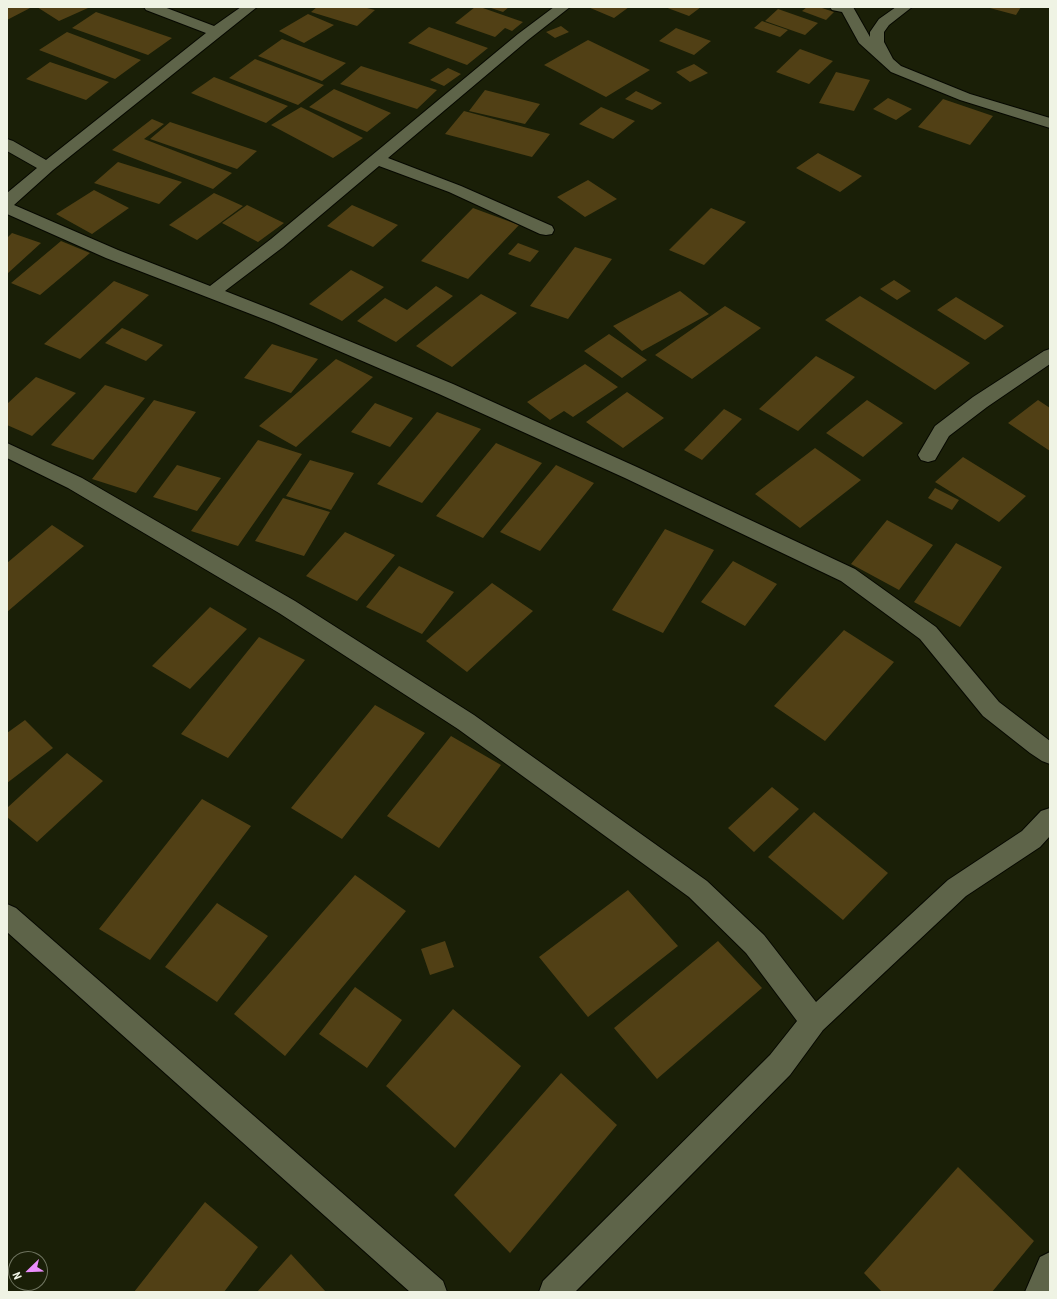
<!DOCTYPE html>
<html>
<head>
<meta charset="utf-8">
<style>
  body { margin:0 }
  #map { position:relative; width:1057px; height:1299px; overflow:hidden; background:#1a1f07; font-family:"Roboto Condensed",sans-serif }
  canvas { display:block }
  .frame { position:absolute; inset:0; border:8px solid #eff3e4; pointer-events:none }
  .north { position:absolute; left:8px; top:1251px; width:40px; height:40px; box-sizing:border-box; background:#1a1f07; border:1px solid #6f745f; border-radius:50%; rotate:247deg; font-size:11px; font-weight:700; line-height:16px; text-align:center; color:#eff3e4 }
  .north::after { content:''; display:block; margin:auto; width:14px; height:18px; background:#eb8dfc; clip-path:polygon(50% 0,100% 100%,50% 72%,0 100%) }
</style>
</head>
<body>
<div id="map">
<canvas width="1057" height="1299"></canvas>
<div class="frame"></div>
<div class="north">N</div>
</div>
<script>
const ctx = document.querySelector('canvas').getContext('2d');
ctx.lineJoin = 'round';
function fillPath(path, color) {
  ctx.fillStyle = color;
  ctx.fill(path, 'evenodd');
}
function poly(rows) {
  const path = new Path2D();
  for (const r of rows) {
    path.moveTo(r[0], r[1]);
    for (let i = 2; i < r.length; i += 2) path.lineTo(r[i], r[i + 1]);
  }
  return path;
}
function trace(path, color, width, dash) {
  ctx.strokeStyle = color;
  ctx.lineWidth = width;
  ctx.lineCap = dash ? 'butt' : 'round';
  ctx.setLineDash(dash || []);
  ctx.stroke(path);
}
const building = poly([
  [7,7,32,7,7,20],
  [37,7,86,7,88,8,59,21],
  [317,7,363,7,375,10,357,26,311,12],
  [475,7,480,7,523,22,512,31,505,28,495,37,455,23],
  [488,7,509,7,503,12],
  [588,7,629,7,614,18],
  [665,7,701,7,689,16],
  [807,7,819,7,834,12,826,20,802,11],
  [986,7,1021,7,1016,15],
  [778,9,818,23,805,35,765,21],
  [96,12,172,38,148,55,72,28],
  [308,14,334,25,304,43,279,31],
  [762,21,788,30,780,37,754,28],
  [561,26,569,32,555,38,546,32],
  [429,27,488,48,467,65,408,43],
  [676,28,711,41,694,55,659,41],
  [67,32,141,60,115,79,39,50],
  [282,39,346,63,322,81,258,56],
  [588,40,650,70,606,97,544,65],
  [800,49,833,61,809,84,776,72],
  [255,59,324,85,298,105,229,78],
  [50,62,109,82,86,100,26,79],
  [694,64,708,73,690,82,676,72],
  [361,66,437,90,417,109,340,84],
  [448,68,461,74,444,86,430,80],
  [836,72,870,80,854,111,819,103],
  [214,77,288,106,266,123,191,93],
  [334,89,391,113,367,132,309,107],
  [485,90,540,104,525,124,469,111],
  [636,91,662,103,652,110,625,99],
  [888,98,912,109,896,120,873,109],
  [943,99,993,116,970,145,918,127],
  [301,107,363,138,333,158,271,125],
  [601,107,635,121,613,139,579,124],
  [464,111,550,134,532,157,445,134],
  [152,119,164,124,144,139,232,173,213,189,112,150],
  [170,122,257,151,237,169,150,139],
  [818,153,862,176,840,192,796,168],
  [118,162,182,182,159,204,94,183],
  [588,180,617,199,585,217,557,197],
  [94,190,129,208,92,234,56,214],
  [214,193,243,206,197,240,169,225],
  [247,205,284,223,258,242,222,223],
  [352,205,398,225,373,247,327,226],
  [473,208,519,225,468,279,421,261],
  [711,208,746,222,704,265,669,250],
  [12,233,41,243,7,274,7,238],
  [61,241,90,253,40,295,11,283],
  [518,243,539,251,530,262,508,254],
  [575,247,612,259,568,319,530,306],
  [351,270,384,287,342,321,309,304],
  [894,280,911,291,897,300,880,289],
  [114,281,149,295,80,359,44,344],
  [436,286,453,296,396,342,357,321,385,298,407,310],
  [680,291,709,314,642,351,613,326],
  [481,294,517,313,452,367,416,346],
  [860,296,970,363,935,390,825,320],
  [956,297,1004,326,985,340,937,310],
  [725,306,761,328,692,379,655,355],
  [122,328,163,345,146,361,105,343],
  [609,334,647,360,622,378,584,351],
  [272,344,318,359,291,393,244,378],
  [816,356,855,377,798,431,759,409],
  [336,359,373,377,296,447,259,426],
  [585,364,618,387,573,417,564,411,550,420,527,402],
  [36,377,76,393,32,436,7,425,7,404],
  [105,385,145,398,93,460,51,445],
  [627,392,664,418,623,448,586,422],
  [154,400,196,412,136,493,92,479],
  [867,400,903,423,863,457,826,433],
  [1038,400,1050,408,1050,451,1008,423],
  [375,403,413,418,390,447,351,432],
  [724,409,742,419,702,460,684,450],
  [437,412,481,429,422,503,377,484],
  [258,440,302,454,238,546,191,531],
  [496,443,542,463,483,538,436,516],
  [815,448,861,480,800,528,755,494],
  [963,457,1026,496,999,522,935,482],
  [310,460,354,473,331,510,286,496],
  [177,465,221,478,197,511,153,497],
  [556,465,594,483,540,551,500,532],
  [935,488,959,500,952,510,928,498],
  [283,498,330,512,304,556,255,541],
  [887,520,933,545,899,590,851,564],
  [52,525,84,546,7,612,7,563],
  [665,529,714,550,663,633,612,610],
  [345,532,395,555,357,601,306,576],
  [956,543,1002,567,960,627,914,602],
  [733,561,777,584,745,626,701,602],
  [399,566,454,592,422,634,366,607],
  [492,583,533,611,467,672,426,641],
  [210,607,247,629,190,689,152,666],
  [844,630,894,662,825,741,774,706],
  [259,637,305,660,228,758,181,734],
  [375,705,425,733,342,839,291,808],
  [25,720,53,748,7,783,7,733],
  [451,736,501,765,439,848,387,816],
  [67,753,103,781,37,842,7,817,7,808],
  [772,787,799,809,754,852,728,828],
  [202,799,251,826,150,960,99,929],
  [814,812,888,873,843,920,768,857],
  [355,875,406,911,285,1056,234,1014],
  [628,890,678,946,588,1017,539,957],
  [217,903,268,936,217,1002,165,967],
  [445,941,454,967,430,975,421,949],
  [718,941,762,988,657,1079,614,1028],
  [355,987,402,1020,367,1068,319,1034],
  [453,1009,521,1066,455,1148,386,1086],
  [561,1073,617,1125,510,1253,454,1195],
  [958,1167,1034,1241,992,1292,882,1292,864,1273],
  [205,1202,258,1247,224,1292,134,1292],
  [291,1254,326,1292,257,1292]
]);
const minor = poly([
  [144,7,164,7,214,26,241,7,257,7,53,170,14,205,118,250,210,286,271,239,518,34,554,7,570,7,528,40,388,158,461,186,552,226,554,230,552,234,546,235,540,234,449,192,379,166,283,247,225,291,286,315,453,384,639,468,855,569,936,627,999,702,1050,741,1050,764,1042,761,1030,753,983,716,920,639,841,581,625,478,439,394,274,323,106,258,7,214,7,193,37,168,7,151,7,139,13,141,46,160,206,33,146,10,144,7],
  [830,7,853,7,870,37,870,32,879,19,896,7,912,7,889,25,884,32,884,42,893,59,901,66,970,94,1050,118,1050,128,960,100,891,72,859,43,842,12,832,10,830,7],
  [1050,349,1050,364,987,407,949,436,935,460,928,462,921,460,918,455,935,426,973,397,1044,351,1050,349],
  [7,443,82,478,295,601,474,715,707,881,764,935,816,1002,948,880,1022,831,1041,811,1050,808,1050,836,1040,847,966,896,823,1030,790,1075,575,1292,539,1292,543,1281,770,1055,797,1021,746,953,689,897,458,729,279,613,68,488,7,458,7,443],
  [7,904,16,908,443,1281,447,1292,410,1292,7,932,7,904],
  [1050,1252,1050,1292,1025,1292,1040,1257,1050,1252]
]);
fillPath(building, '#514015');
trace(minor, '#060800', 2);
fillPath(minor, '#5e6449');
</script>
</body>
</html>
